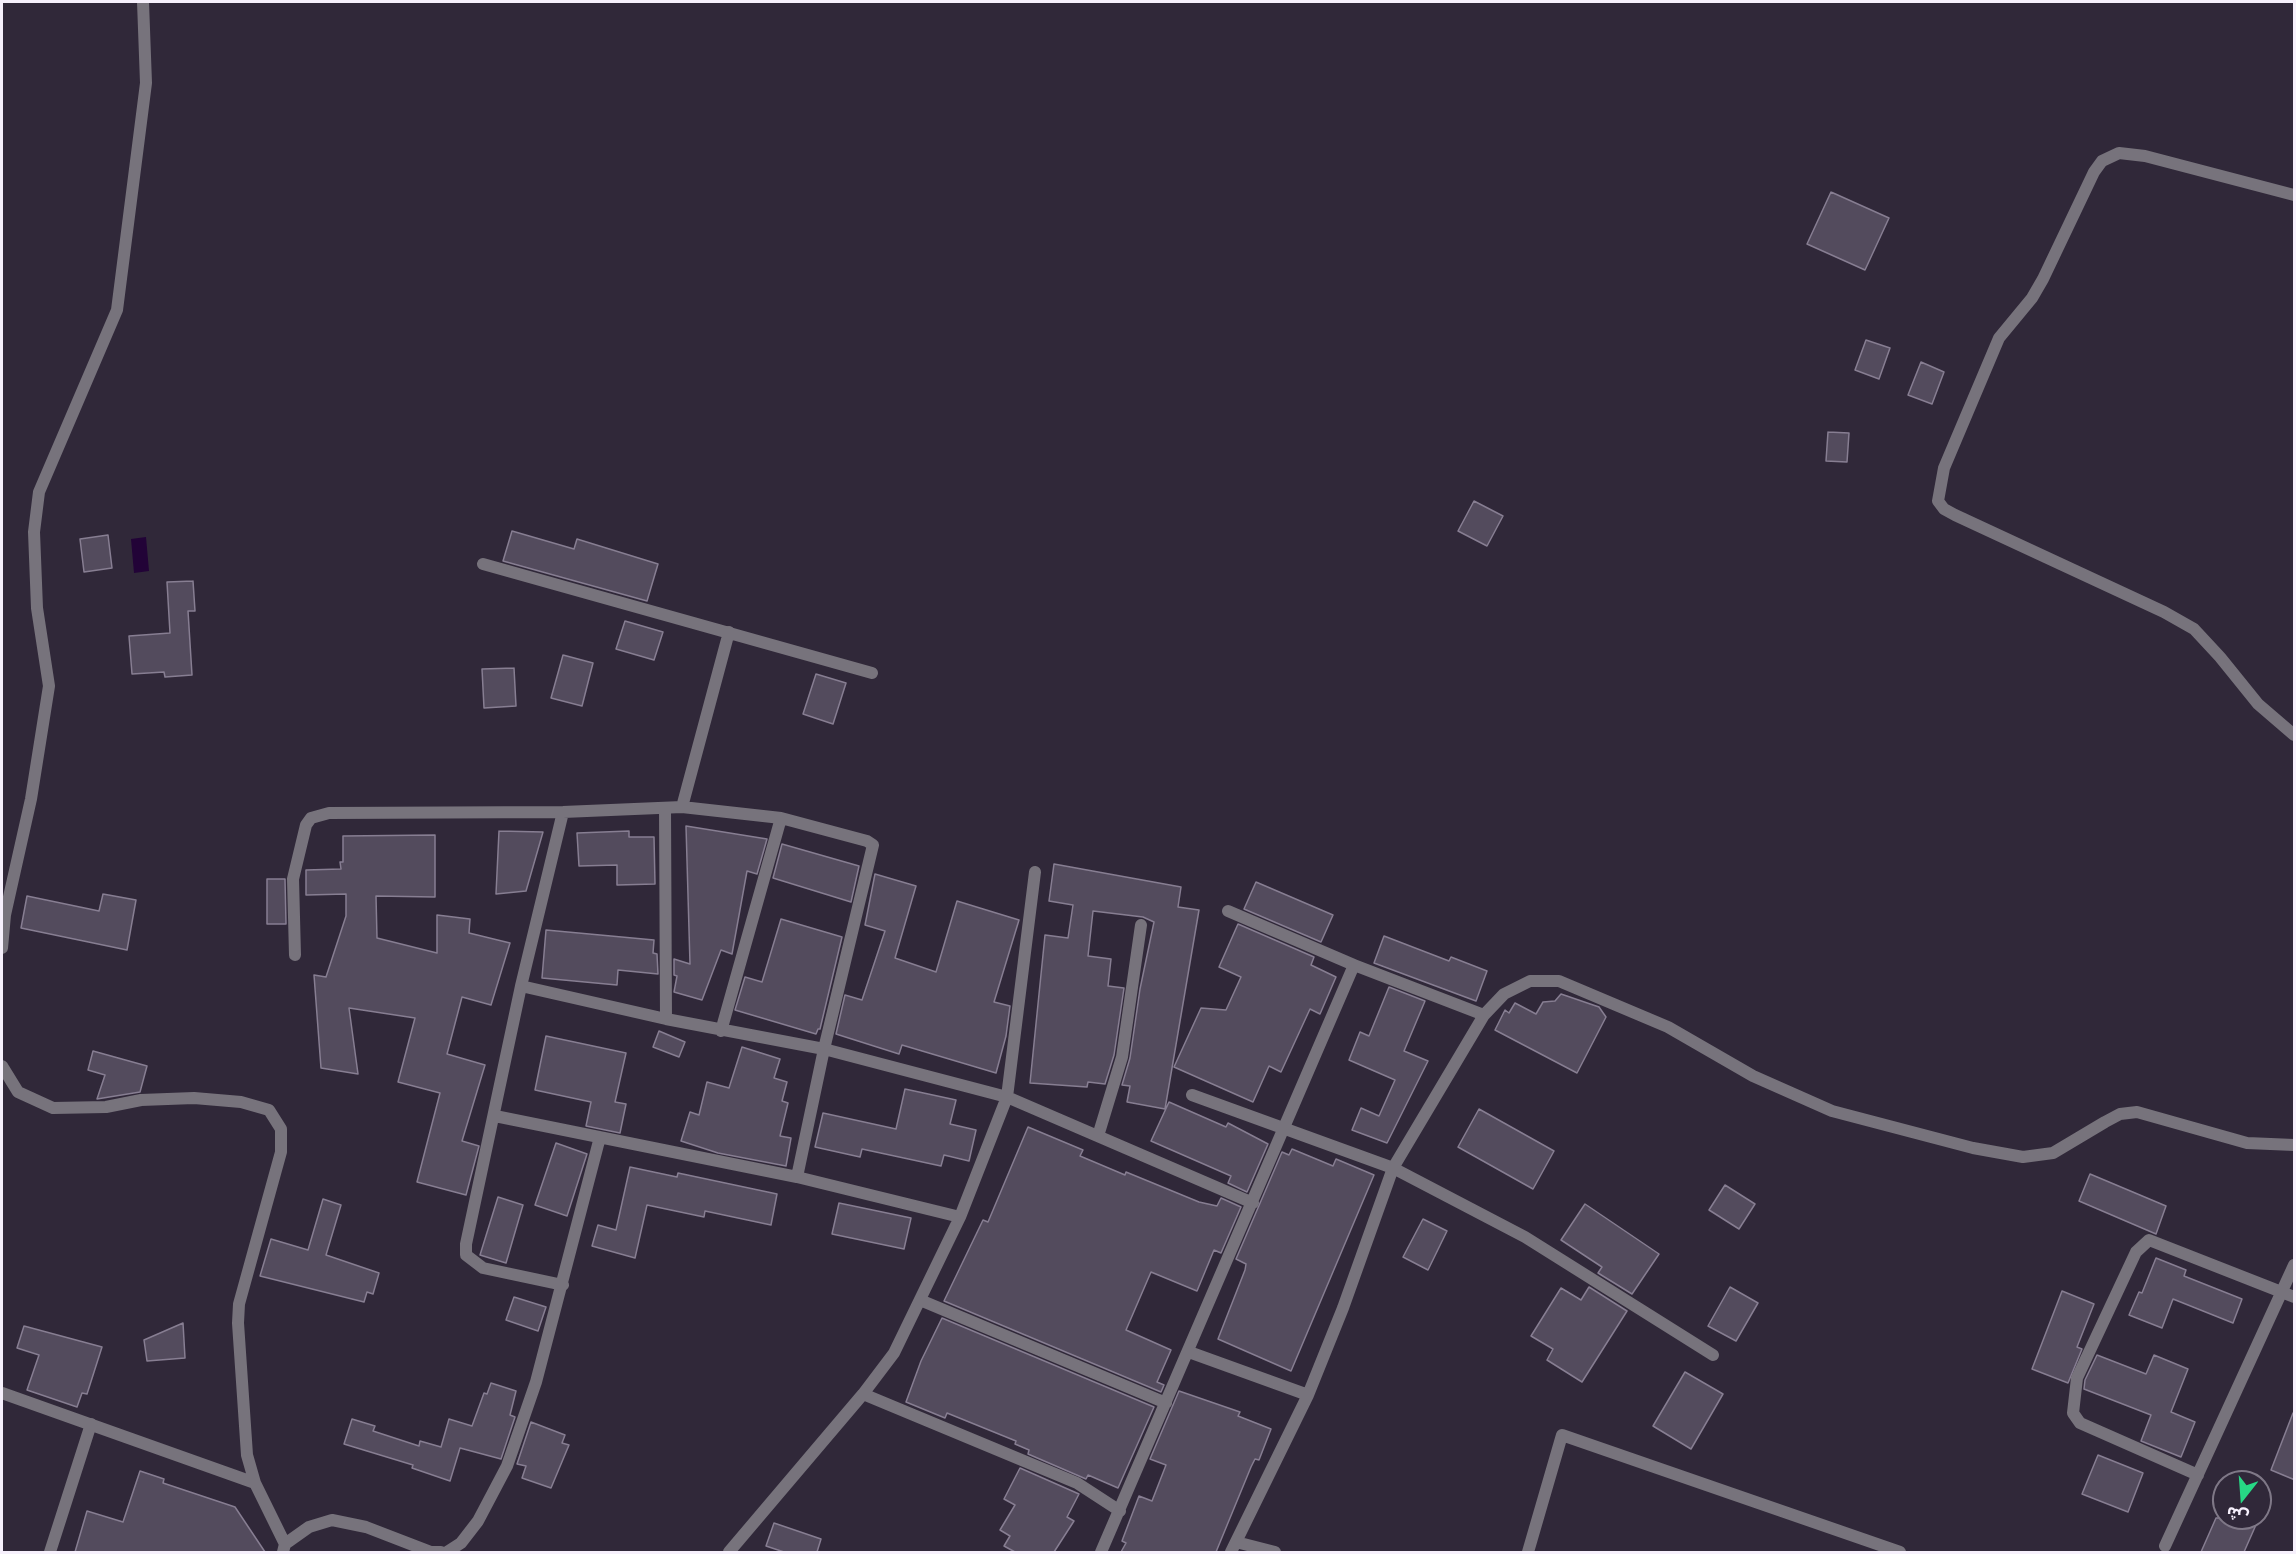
<!DOCTYPE html>
<html>
<head>
<meta charset="utf-8">
<style>
  body { margin:0 }
  #map { position:relative; width:2296px; height:1554px; overflow:hidden; background:#302839; font-family:"Libre Baskerville","Noto Sans Arabic",serif }
  canvas { display:block }
  .frame { position:absolute; inset:0; border:3px solid #f6f0fc; pointer-events:none }
  .north { position:absolute; left:2212px; top:1470px; width:60px; height:60px; box-sizing:border-box; background:#302839; border:2px solid #7f7887; border-radius:50%; rotate:197deg; font-size:16px; font-weight:700; line-height:24px; text-align:center; color:#f6f0fc }
  .north::after { content:''; display:block; margin:auto; width:21px; height:27px; background:#27d885; clip-path:polygon(50% 0,100% 100%,50% 72%,0 100%) }
</style>
</head>
<body>
<div id="map">
<canvas width="2296" height="1554"></canvas>
<div class="frame"></div>
<div class="north">ش</div>
</div>
<script>
const ctx = document.querySelector('canvas').getContext('2d');
ctx.lineJoin = 'round';
function fillPath(path, color) {
  ctx.fillStyle = color;
  ctx.fill(path, 'evenodd');
}
function poly(rows) {
  const path = new Path2D();
  for (const r of rows) {
    path.moveTo(r[0], r[1]);
    for (let i = 2; i < r.length; i += 2) path.lineTo(r[i], r[i + 1]);
  }
  return path;
}
function trace(path, color, width, dash) {
  ctx.strokeStyle = color;
  ctx.lineWidth = width;
  ctx.lineCap = dash ? 'butt' : 'round';
  ctx.setLineDash(dash || []);
  ctx.stroke(path);
}
const water = poly([
  [146,537,149,571,134,573,131,539]
]);
const building = poly([
  [1831,192,1889,218,1865,270,1807,244,1831,192],
  [1866,340,1890,348,1879,379,1855,370,1866,340],
  [1921,362,1944,372,1932,404,1908,395,1921,362],
  [1828,432,1849,433,1847,462,1826,461,1828,432],
  [1474,501,1503,516,1487,546,1458,531,1474,501],
  [512,531,574,549,577,539,658,564,647,601,503,561,512,531],
  [108,535,112,568,84,572,80,539,108,535],
  [193,581,195,611,188,611,192,675,165,677,164,672,132,674,129,636,170,633,167,582,193,581],
  [625,621,663,632,654,660,616,649,625,621],
  [563,655,593,663,582,706,551,698,563,655],
  [514,668,516,706,484,708,482,669,514,668],
  [816,674,846,683,833,724,803,714,816,674],
  [686,826,767,839,757,874,747,871,732,954,721,950,702,1000,674,992,677,976,674,975,674,959,690,964,686,826],
  [499,831,543,832,526,891,496,894,499,831],
  [629,831,629,837,654,837,655,884,617,885,617,865,579,866,577,833,629,831],
  [435,835,435,897,376,896,377,938,437,953,437,915,470,919,469,933,510,943,491,1005,462,997,447,1054,485,1065,462,1141,479,1146,466,1195,417,1182,440,1093,398,1082,415,1018,349,1008,358,1074,321,1068,314,975,326,977,346,916,346,894,306,895,306,870,341,869,340,862,343,862,343,836,435,835],
  [782,844,859,866,851,902,773,878,782,844],
  [1054,864,1181,887,1178,907,1199,910,1165,1109,1127,1102,1130,1086,1122,1085,1130,1058,1140,989,1154,922,1143,917,1093,911,1088,956,1111,959,1108,986,1124,988,1114,1055,1105,1084,1088,1082,1087,1087,1030,1083,1045,935,1068,938,1073,905,1049,901,1054,864],
  [875,874,916,886,895,958,936,972,957,901,1019,920,994,1002,1010,1006,1006,1036,996,1073,902,1045,899,1054,836,1034,845,995,862,1000,885,931,865,925,875,874],
  [267,879,285,879,286,924,267,924,267,879],
  [1256,882,1333,915,1321,942,1244,909,1256,882],
  [103,894,136,900,127,950,21,928,27,896,99,911,103,894],
  [781,919,842,937,820,1029,818,1029,816,1034,735,1010,745,977,762,982,781,919],
  [1238,924,1314,957,1311,965,1336,977,1320,1014,1310,1009,1281,1072,1269,1066,1253,1102,1174,1067,1201,1008,1226,1010,1241,977,1219,967,1238,924],
  [546,930,654,940,653,953,657,954,658,974,618,970,617,985,542,978,546,930],
  [1384,936,1449,961,1451,957,1487,971,1476,1001,1374,963,1384,936],
  [1389,987,1425,1001,1404,1051,1428,1061,1387,1143,1352,1130,1361,1108,1379,1116,1395,1080,1349,1060,1360,1032,1369,1036,1389,987],
  [1561,994,1599,1007,1606,1017,1577,1073,1495,1030,1505,1010,1509,1013,1515,1003,1536,1014,1543,1002,1555,1001,1561,994],
  [659,1031,685,1042,679,1057,653,1047,659,1031],
  [546,1036,626,1053,615,1102,626,1104,620,1133,586,1126,591,1102,535,1090,546,1036],
  [742,1047,780,1059,774,1078,787,1082,782,1101,788,1103,780,1136,791,1138,786,1166,718,1153,681,1141,690,1112,699,1115,707,1082,729,1088,742,1047],
  [93,1051,147,1066,140,1092,97,1099,105,1075,88,1070,93,1051],
  [905,1089,956,1100,950,1124,976,1130,969,1161,944,1155,941,1166,862,1149,860,1157,815,1147,823,1113,896,1129,905,1089],
  [1169,1102,1226,1127,1228,1123,1268,1144,1247,1192,1228,1183,1231,1176,1151,1141,1169,1102],
  [1479,1109,1554,1151,1533,1189,1458,1147,1479,1109],
  [1028,1127,1083,1150,1080,1156,1125,1175,1126,1172,1199,1202,1217,1206,1221,1198,1241,1207,1221,1253,1214,1250,1197,1291,1151,1272,1126,1330,1171,1350,1157,1382,1164,1385,1161,1392,944,1301,983,1220,988,1222,1028,1127],
  [556,1143,587,1154,567,1216,535,1205,556,1143],
  [1292,1149,1333,1166,1336,1159,1374,1175,1291,1371,1218,1339,1245,1270,1246,1264,1236,1259,1282,1152,1289,1155,1292,1149],
  [630,1167,677,1177,678,1173,777,1194,771,1225,705,1211,704,1217,647,1205,635,1258,592,1246,598,1225,616,1230,630,1167],
  [2090,1174,2166,1206,2156,1234,2079,1201,2090,1174],
  [1725,1185,1755,1204,1739,1229,1709,1210,1725,1185],
  [498,1197,523,1205,506,1263,480,1255,498,1197],
  [323,1199,341,1205,326,1255,379,1273,373,1294,367,1292,364,1302,260,1276,271,1239,308,1250,323,1199],
  [839,1203,911,1218,904,1249,832,1234,839,1203],
  [1585,1204,1659,1254,1632,1294,1598,1273,1602,1267,1561,1240,1585,1204],
  [1423,1219,1447,1231,1428,1270,1403,1257,1423,1219],
  [2156,1258,2186,1270,2184,1276,2242,1299,2233,1323,2173,1299,2162,1328,2129,1315,2139,1292,2142,1293,2156,1258],
  [1589,1287,1627,1311,1582,1382,1547,1360,1553,1349,1531,1336,1561,1288,1581,1300,1589,1287],
  [1730,1287,1758,1303,1736,1341,1708,1326,1730,1287],
  [2062,1291,2094,1304,2077,1347,2082,1349,2068,1383,2032,1369,2062,1291],
  [514,1297,546,1307,538,1331,506,1320,514,1297],
  [942,1318,1154,1407,1118,1488,1088,1475,1086,1479,1028,1454,1029,1450,1015,1444,1016,1441,947,1413,945,1418,906,1402,921,1361,942,1318],
  [183,1323,185,1358,147,1361,144,1340,183,1323],
  [24,1326,102,1347,87,1394,82,1393,77,1407,27,1390,39,1355,17,1348,24,1326],
  [2097,1355,2146,1374,2154,1355,2188,1369,2171,1412,2195,1422,2181,1457,2141,1441,2151,1415,2084,1389,2085,1380,2097,1355],
  [1685,1372,1723,1394,1691,1449,1653,1426,1685,1372],
  [491,1383,516,1391,510,1415,515,1417,501,1459,460,1448,450,1481,412,1468,413,1465,344,1444,352,1419,375,1426,373,1431,419,1446,420,1441,441,1447,449,1419,472,1426,484,1393,487,1394,491,1383],
  [1179,1391,1240,1412,1238,1416,1271,1429,1259,1460,1255,1459,1251,1467,1216,1552,1121,1552,1126,1543,1122,1541,1139,1496,1152,1501,1166,1465,1150,1459,1179,1391],
  [2293,1413,2295,1413,2295,1480,2271,1470,2293,1413],
  [531,1422,565,1435,562,1443,569,1445,551,1488,522,1478,526,1466,517,1464,531,1422],
  [2098,1455,2143,1473,2128,1512,2082,1494,2098,1455],
  [1020,1468,1079,1494,1067,1517,1074,1521,1054,1552,1015,1552,1004,1546,1010,1536,1000,1530,1015,1505,1004,1499,1020,1468],
  [140,1471,164,1479,163,1483,235,1507,265,1552,75,1552,87,1511,123,1522,140,1471],
  [2216,1518,2259,1518,2244,1552,2201,1552,2216,1518],
  [774,1523,821,1539,817,1552,784,1552,766,1546,774,1523]
]);
const street = poly([
  [2294,195,2145,156,2119,153,2102,161,2094,172,2043,279,2032,298,1999,338,1944,468,1938,501,1944,509,1955,515,2164,612,2194,629,2220,657,2258,704,2294,735],
  [483,564,872,673],
  [682,807,729,632],
  [665,808,666,1019],
  [563,812,521,986,466,1244,466,1255,483,1268,563,1285],
  [1228,911,1354,965,1484,1015],
  [2,948,5,915,31,799,49,686,37,608,34,532,39,492,117,310,146,83,143,2],
  [295,955,293,879,306,825,311,818,329,813,563,812,682,807,781,818],
  [521,986,666,1019,824,1049,1007,1097,1035,872],
  [721,1031,781,818,867,841,873,845,824,1049,797,1177],
  [2,1066,18,1092,53,1108,106,1107,141,1100,194,1098,241,1102,269,1110,281,1129,281,1152,239,1304,238,1323,247,1455,255,1483,285,1544,283,1552],
  [1192,1095,1393,1168,1525,1237,1713,1355],
  [495,1116,797,1177,960,1217],
  [1098,1136,1122,1057,1141,925],
  [920,1300,1166,1403],
  [1189,1352,1308,1395],
  [2,1393,255,1483],
  [863,1394,1077,1483,1120,1511],
  [2198,1475,2080,1423,2073,1413,2077,1378,2136,1252,2149,1240,2294,1297],
  [1236,1542,1275,1552],
  [285,1544,309,1527,332,1520,366,1527,431,1552,441,1552],
  [2165,1546,2294,1265],
  [50,1552,91,1424],
  [447,1552,461,1543,478,1521,507,1466,536,1382,600,1137],
  [729,1552,863,1394,894,1353,960,1217,1007,1097,1253,1203],
  [1101,1552,1354,965],
  [1231,1552,1308,1395,1343,1308,1393,1168,1484,1015,1504,994,1530,981,1559,981,1668,1027,1753,1076,1832,1111,1973,1148,2023,1157,2053,1153,2105,1122,2120,1114,2137,1112,2247,1143,2294,1145],
  [1528,1552,1562,1435,1900,1552]
]);
fillPath(water, '#220337');
fillPath(building, '#534b5d');
trace(building, '#877e92', 1.5);
trace(street, '#77737c', 12);
</script>
</body>
</html>
